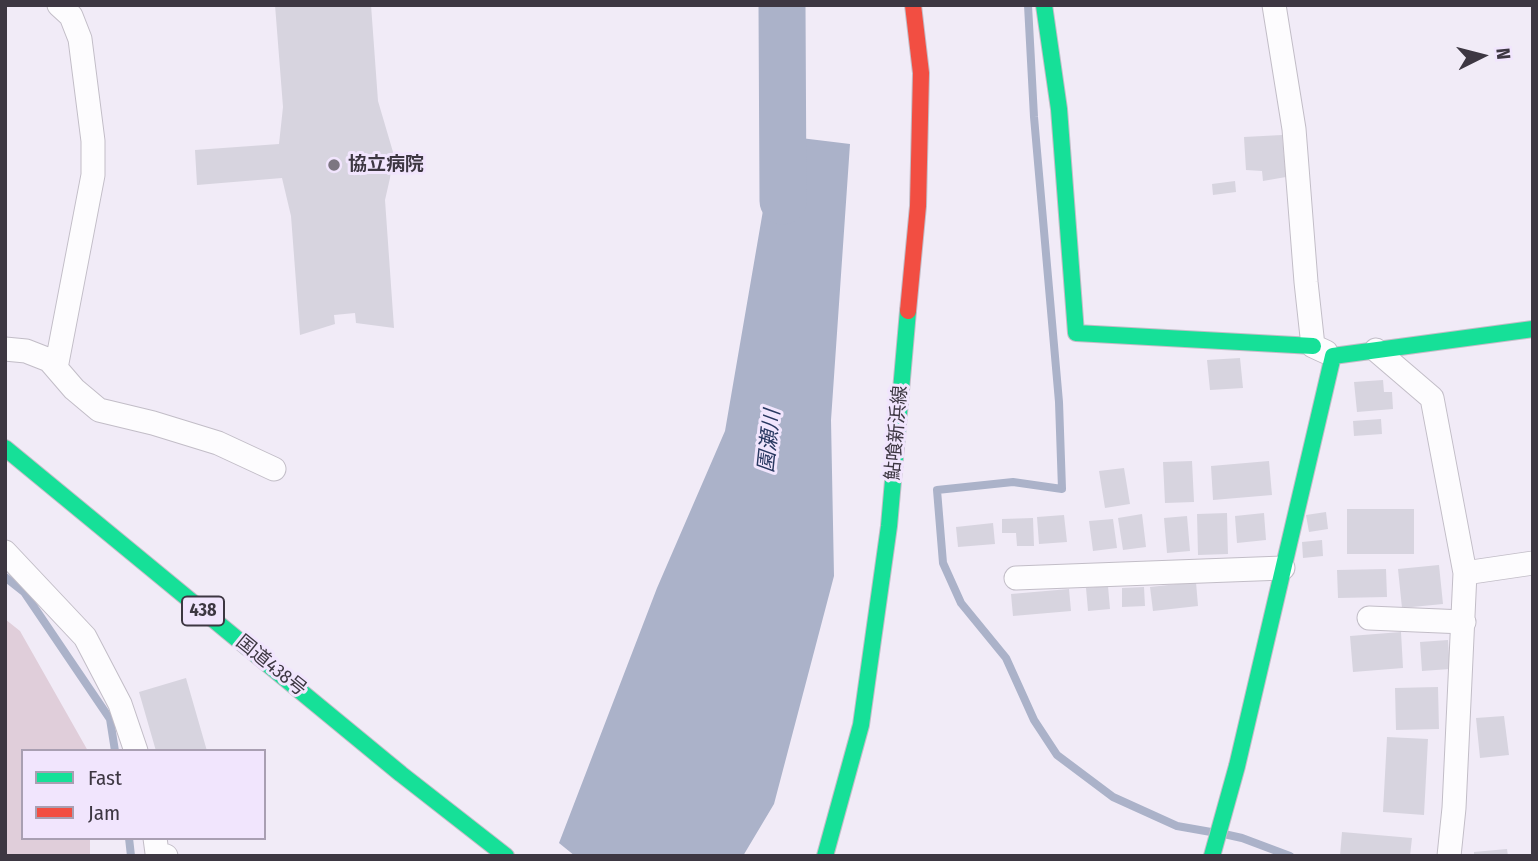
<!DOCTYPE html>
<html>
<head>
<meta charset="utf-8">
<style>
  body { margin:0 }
  #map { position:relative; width:1538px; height:861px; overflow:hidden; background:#f1ebf7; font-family:"Fira Sans Condensed",sans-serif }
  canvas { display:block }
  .frame { position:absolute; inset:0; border:7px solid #3d3742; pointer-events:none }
  .legend { position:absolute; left:21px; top:749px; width:245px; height:91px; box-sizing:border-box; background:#f1e5fd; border:2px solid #a99fb2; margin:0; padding:9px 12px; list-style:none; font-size:21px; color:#3d3742 }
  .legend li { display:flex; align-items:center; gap:14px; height:35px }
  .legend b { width:35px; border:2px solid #a99fb2 }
  .north { position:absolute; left:1447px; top:21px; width:70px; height:70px; -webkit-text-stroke:5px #f1e5fd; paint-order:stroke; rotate:84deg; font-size:19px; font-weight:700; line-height:28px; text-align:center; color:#3d3742 }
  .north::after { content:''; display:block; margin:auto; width:24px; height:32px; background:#3d3742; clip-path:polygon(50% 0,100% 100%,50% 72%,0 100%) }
</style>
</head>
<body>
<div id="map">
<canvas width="1538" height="861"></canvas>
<div class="frame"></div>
<ul class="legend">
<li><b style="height:9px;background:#16e098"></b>Fast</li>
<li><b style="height:9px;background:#f24e42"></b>Jam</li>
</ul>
<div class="north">N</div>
</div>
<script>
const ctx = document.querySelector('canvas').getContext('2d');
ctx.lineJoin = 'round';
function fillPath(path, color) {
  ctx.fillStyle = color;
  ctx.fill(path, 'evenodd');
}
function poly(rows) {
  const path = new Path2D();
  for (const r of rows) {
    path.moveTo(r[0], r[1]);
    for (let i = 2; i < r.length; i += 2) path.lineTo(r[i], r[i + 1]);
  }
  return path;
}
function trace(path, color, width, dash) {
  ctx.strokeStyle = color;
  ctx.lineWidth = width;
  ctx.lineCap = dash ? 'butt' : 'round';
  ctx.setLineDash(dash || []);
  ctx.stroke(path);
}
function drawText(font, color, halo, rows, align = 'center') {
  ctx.font = font + ' "Fira Sans Condensed","Noto Sans JP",sans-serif';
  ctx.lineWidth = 6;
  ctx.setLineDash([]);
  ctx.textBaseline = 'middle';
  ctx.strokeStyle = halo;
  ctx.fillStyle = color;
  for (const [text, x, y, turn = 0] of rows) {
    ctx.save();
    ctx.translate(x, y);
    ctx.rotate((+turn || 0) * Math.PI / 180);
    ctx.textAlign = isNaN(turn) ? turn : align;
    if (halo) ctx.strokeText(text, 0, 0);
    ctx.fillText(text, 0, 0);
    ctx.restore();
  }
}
const green = poly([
  [5,619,20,631,88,751,23,751,23,838,90,838,90,856,5,856]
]);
const water = poly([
  [776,135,850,144,831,420,834,576,774,804,743,856,575,856,559,843,657,588,725,431]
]);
const stream = poly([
  [1028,5,1034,117,1059,402,1062,489,1013,482,937,490,943,563,961,603,1006,658,1034,720,1057,755,1113,797,1177,826,1211,832],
  [5,577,24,592,110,719,115,751],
  [1224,834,1242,838,1290,856],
  [129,838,131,856]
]);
const river = poly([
  [782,5,783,201]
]);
const building = poly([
  [275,5,371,5,378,101,393,152,390,178,385,200,394,328,356,323,355,313,334,315,335,324,300,335,291,216,282,178,197,185,195,150,279,144,283,107],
  [1282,135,1286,177,1263,181,1262,171,1246,170,1244,137],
  [1235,181,1236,192,1213,195,1212,184],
  [1240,358,1243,388,1210,390,1207,360],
  [1383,380,1384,392,1392,392,1393,409,1357,412,1354,382],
  [1381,419,1382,434,1354,436,1353,421],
  [1192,461,1194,502,1165,503,1163,462],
  [1269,461,1272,495,1213,500,1211,466],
  [1124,468,1130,504,1105,508,1099,471],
  [1347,509,1414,509,1414,554,1347,554],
  [1326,512,1328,529,1309,532,1306,515],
  [1227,513,1228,554,1198,555,1197,514],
  [1264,513,1266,540,1237,543,1235,516],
  [1142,514,1146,547,1123,550,1118,518],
  [1064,515,1067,542,1039,544,1037,517],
  [1187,516,1190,551,1167,553,1164,518],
  [1033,518,1034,546,1017,546,1016,533,1002,533,1002,519],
  [1113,519,1117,548,1093,551,1089,521],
  [993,523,995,544,958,547,956,527],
  [1322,540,1323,556,1303,558,1302,542],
  [1439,565,1443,604,1402,608,1398,569],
  [1386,569,1387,597,1338,598,1337,570],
  [1196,582,1198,606,1153,611,1150,587],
  [1108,586,1110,609,1088,611,1086,588],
  [1144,587,1145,606,1122,607,1122,588],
  [1069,589,1071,611,1013,616,1011,594],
  [1401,632,1403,668,1353,672,1350,636],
  [1448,640,1450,669,1422,671,1420,642],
  [186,678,207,751,156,751,139,692],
  [1438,687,1439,729,1396,730,1395,688],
  [1504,716,1509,755,1480,758,1476,718],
  [1387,737,1428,739,1424,815,1383,812],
  [1342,832,1412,838,1410,856,1340,856],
  [1507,849,1508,856,1474,856,1474,852]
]);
const street = poly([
  [1274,5,1294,129,1306,282,1313,346,1326,352],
  [5,349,26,351,49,360,74,389,99,410,153,423,218,443,274,469],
  [1376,350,1432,398,1465,573,1454,808,1449,856],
  [56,368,93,175,93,141,80,39,71,16,59,5],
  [5,552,85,637,120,704,136,751],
  [1465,573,1533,563],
  [1016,578,1283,568],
  [1369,618,1464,622],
  [155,838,157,853,166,856]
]);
const fast = poly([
  [1044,5,1059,109,1076,333,1313,346],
  [5,448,401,774,506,856],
  [825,856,861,725,889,526,908,311],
  [1212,856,1237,766,1333,356,1533,329]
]);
const jam = poly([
  [908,311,918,206,921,73,913,5]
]);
const markers = [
  [334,165,7,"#7c7681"]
];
const shields = [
  [203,611,42]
];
const shieldNames = [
  ["438",203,611]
];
const poiNames = [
  ["協立病院",348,165]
];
const streetNames = [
  ["鮎喰新浜線",897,433,-85],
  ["国道438号",271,666,39]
];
const waterNames = [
  ["園瀬川",770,441,-84]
];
fillPath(green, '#e0ceda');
fillPath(water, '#abb2c9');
trace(stream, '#abb2c9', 8);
trace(river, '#abb2c9', 47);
fillPath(building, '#d7d4df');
trace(street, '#c2bdc7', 25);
trace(fast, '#c2bdc7', 18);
trace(jam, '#c2bdc7', 18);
trace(street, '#fdfcfe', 23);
trace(fast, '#16e098', 16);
trace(jam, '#f24e42', 16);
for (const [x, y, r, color] of markers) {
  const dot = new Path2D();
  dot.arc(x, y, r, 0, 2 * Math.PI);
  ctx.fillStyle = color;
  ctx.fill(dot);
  trace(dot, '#f1e5fd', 2.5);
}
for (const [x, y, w] of shields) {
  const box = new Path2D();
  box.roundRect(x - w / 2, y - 14.5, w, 29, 5);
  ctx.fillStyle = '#f1e5fd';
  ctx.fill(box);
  trace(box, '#3d3742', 2);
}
drawText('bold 18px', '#3d3742', null, shieldNames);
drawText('bold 19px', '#3d3742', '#f1e5fd', poiNames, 'left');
drawText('19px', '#3d3742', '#f1e5fd', streetNames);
drawText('italic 21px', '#283860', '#f1e5fd', waterNames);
</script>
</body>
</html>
